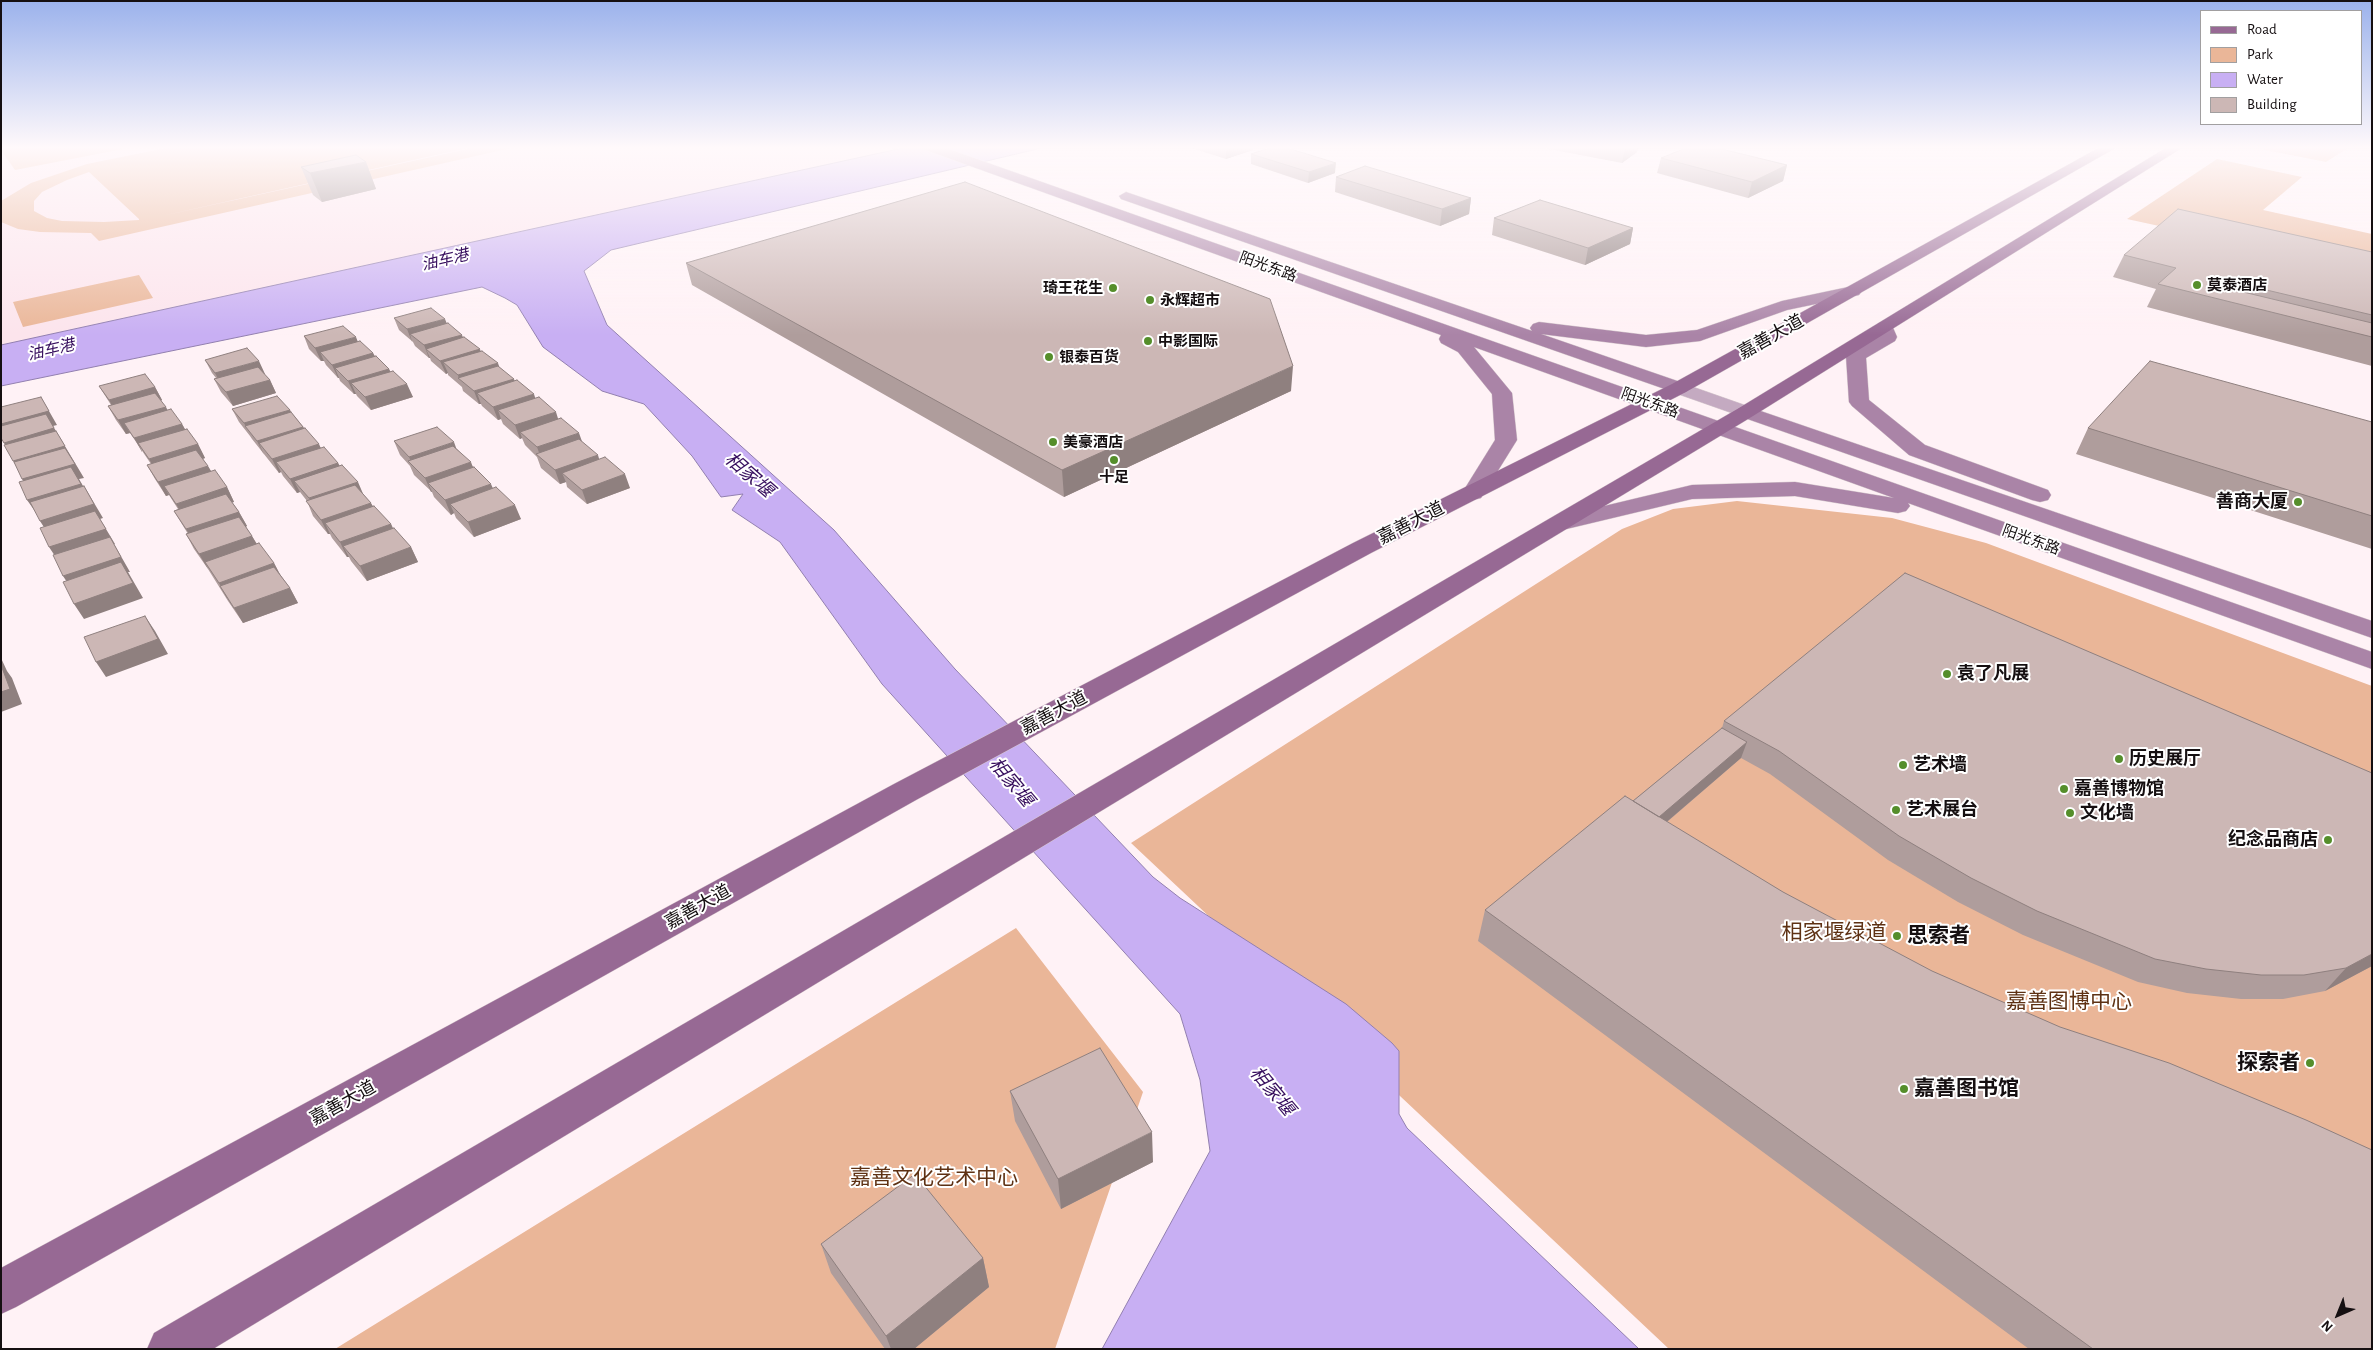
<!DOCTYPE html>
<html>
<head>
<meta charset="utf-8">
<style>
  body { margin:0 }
  #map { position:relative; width:2373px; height:1350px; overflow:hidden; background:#fff2f6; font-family:"Alegreya Sans",sans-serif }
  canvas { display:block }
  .frame { position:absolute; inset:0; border:2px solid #150f11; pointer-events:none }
  .legend { position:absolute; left:2200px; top:10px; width:162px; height:115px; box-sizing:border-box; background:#fff; border:1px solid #a19fa0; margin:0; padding:6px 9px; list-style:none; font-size:15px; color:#150f11 }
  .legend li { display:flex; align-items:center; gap:10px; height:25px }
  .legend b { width:25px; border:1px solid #a19fa0 }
  .north { position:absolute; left:2313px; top:1290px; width:50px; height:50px; -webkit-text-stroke:4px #fff; paint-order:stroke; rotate:224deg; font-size:14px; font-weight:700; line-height:20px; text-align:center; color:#150f11 }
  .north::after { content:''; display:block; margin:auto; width:18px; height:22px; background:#150f11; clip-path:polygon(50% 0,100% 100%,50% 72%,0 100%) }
</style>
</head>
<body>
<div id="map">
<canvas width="2373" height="1350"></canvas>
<div class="frame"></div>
<ul class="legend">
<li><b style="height:6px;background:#976994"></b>Road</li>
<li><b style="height:14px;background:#eab698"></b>Park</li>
<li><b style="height:14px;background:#c8aff3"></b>Water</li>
<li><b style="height:14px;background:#ccb7b5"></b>Building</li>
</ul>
<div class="north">N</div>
</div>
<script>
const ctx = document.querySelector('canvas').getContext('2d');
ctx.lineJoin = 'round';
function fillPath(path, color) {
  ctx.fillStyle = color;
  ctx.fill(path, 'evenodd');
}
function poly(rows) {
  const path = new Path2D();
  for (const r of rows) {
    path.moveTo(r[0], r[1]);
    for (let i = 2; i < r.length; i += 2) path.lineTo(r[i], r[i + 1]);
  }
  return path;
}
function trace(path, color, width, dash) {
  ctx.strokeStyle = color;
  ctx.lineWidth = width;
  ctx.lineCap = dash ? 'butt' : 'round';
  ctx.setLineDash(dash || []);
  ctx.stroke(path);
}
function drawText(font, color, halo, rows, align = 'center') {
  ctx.font = font + ' "Alegreya Sans","Noto Sans SC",sans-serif';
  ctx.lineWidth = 4;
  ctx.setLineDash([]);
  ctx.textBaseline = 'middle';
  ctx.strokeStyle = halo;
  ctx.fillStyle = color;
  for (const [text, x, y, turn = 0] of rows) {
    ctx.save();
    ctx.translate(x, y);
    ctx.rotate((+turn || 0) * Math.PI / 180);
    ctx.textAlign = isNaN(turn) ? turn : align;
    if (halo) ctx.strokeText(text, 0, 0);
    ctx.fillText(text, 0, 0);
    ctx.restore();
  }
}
const built = poly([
  [1,146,885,146,896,150,1,345]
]);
const green = poly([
  [16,146,119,146,123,149,15,170,1,150],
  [176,146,472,147,157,217,481,146,520,146,99,241,91,233,40,232,18,229,1,222,1,201,31,183,87,164],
  [89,172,139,219,139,220,104,222,62,221,47,218,34,211,34,201,42,192,67,180],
  [2245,146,2351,146,2326,162],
  [2217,159,2302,177,2263,210,2372,234,2372,263,2242,244,2127,219],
  [139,275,153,298,23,327,13,302],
  [1737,501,1892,518,1986,543,2372,686,2372,1349,1669,1349,1131,843,1622,529,1673,509],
  [1016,928,1143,1092,1055,1349,335,1349]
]);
const water = poly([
  [912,146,1050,146,611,250,584,271,607,325,834,530,955,669,1153,877,1180,898,1346,1004,1392,1043,1399,1051,1399,1114,1407,1128,1639,1349,1102,1349,1210,1151,1200,1080,1180,1014,882,684,780,542,732,510,743,494,721,497,692,456,644,404,602,391,543,347,517,305,505,298,482,287,1,386,1,345,912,146]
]);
const tertiary = poly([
  [1679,382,1753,408,1756,412,1753,416,1746,418,1672,392,1669,388,1672,384,1679,382]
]);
const secondary = poly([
  [921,146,940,146,2372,652,2372,669,1908,503,1910,506,1906,511,1898,513,1795,496,1692,499,1558,531,1550,529,1546,524,1550,519,1692,485,1795,482,1894,498,1474,347,1512,393,1517,440,1481,498,1473,500,1465,498,1462,493,1495,440,1492,394,1458,352,1441,343,1439,339,1441,335,923,149,921,146],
  [1126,192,1532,331,1530,328,1533,324,1539,322,1646,335,1697,330,1782,301,1853,286,1859,287,1862,291,1859,295,1787,310,1700,341,1646,347,1541,334,1686,384,1689,388,1686,392,1679,394,1121,199,1119,196,1126,192],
  [1885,321,1891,323,1897,337,1895,341,1866,358,1869,400,1925,445,2048,490,2051,495,2048,500,2040,502,2032,500,1909,455,1852,406,1849,402,1846,356,1849,352,1878,335,1876,327,1879,323,1885,321],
  [1746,406,2372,621,2372,638,1739,416,1736,412,1739,408,1746,406]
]);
const primary = poly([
  [2102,146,2119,146,1686,392,1371,553,916,800,16,1307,1,1314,1,1268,894,784,1353,543,1672,384,2102,146],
  [2169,146,2185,146,1753,416,213,1349,147,1349,154,1333,1739,408,2169,146]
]);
const wall = poly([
  [1185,146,1253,146,1253,150,1226,159],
  [1533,146,1638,146,1637,152,1622,163],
  [1251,154,1335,173,1308,183,1251,164],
  [1661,158,1787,165,1783,181,1748,198,1657,173],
  [366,162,376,189,322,202,313,195,301,167],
  [1336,177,1471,198,1469,214,1440,226,1335,192],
  [1494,218,1633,228,1630,244,1585,265,1492,235],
  [2372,252,2372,366,2147,307,2156,289,2113,277,2124,255],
  [686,263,1291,391,1064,497,692,285],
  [394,318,447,323,463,338,499,367,558,419,599,459,630,488,587,504,567,487,566,482,560,484,541,468,537,457,525,445,522,438,520,439,503,424,501,419,498,420,482,406,481,404,479,404,463,391,462,387,448,375,448,373,446,374,431,361,430,358,429,358,415,346,413,342,399,330],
  [304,336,358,342,373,353,375,356,389,369,390,371,413,397,371,410,357,396,356,394,354,394,340,381,339,378,338,378,326,365,324,361,321,361,309,349],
  [205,360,265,374,264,374,270,380,276,393,233,406,221,392,214,379,216,378,212,373],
  [99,386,155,387,162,400,161,401,167,410,182,424,185,429,198,444,205,458,203,459,211,471,227,487,234,502,232,502,239,512,247,526,246,527,257,544,274,563,279,573,290,588,298,603,243,623,228,601,208,569,194,549,186,534,188,534,174,511,178,509,169,495,166,496,155,479,147,465,151,464,130,433,126,434,116,420,108,406,111,405],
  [232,409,290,410,291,412,321,448,338,463,340,466,373,506,391,524,393,528,411,547,418,562,367,581,351,561,349,557,347,557,332,538,330,534,328,534,313,516,307,501,300,492,297,493,283,476,281,472,279,473,252,439,250,436,239,422],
  [2372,422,2372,549,2076,454,2088,428],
  [394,441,457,449,521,519,474,537,456,518,454,513,451,515,434,497,432,492,414,475,410,466,400,455],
  [1724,721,2372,966,2325,991,2283,999,2241,999,2187,993,2138,982,2023,935,1958,902,1888,860,1770,774,1741,758,1667,822,2372,1349,2029,1349,1478,941,1485,910,1633,801,1722,728],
  [1010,1091,1153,1162,1061,1209,1015,1121],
  [821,1244,983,1258,989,1287,914,1349,885,1349,831,1273]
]);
const shadedWall = poly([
  [1235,146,1253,146,1253,150,1226,159,1226,149],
  [1628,146,1638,146,1637,152,1622,163,1625,148],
  [366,162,376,189,322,202,310,173],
  [1336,163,1335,173,1308,183,1309,172],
  [1787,165,1783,181,1748,198,1752,182],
  [1471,198,1469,214,1440,226,1442,209],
  [1633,228,1630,244,1585,265,1588,248],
  [445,319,450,331,410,334,412,342,407,329],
  [462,335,467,347,426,349,430,358,429,358,424,345],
  [356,337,361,350,320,352,324,361,321,361,315,348],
  [480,349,484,362,443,362,448,373,446,374,440,361],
  [373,353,379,366,335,368,339,378,338,378,332,365],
  [259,361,265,374,222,386,215,373],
  [498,363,502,376,459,379,458,375],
  [1293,366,1291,391,1064,497,1062,470],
  [389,369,395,382,351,383,356,394,354,394,348,381],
  [514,379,518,392,477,393,481,404,479,404,474,391],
  [270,380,276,393,233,406,226,392],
  [407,384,413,397,371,410,365,397],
  [155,387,162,400,116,413,109,400],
  [534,394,538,407,498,410,501,419,498,420,493,407],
  [41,397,57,425,53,426,84,478,79,479,90,498,37,514,27,500,31,494,22,479,22,475,13,461,12,457,4,443,1,424],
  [166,407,173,421,124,423,130,433,126,434,118,420],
  [290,410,296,423,246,427,244,423],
  [556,412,560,425,520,432,522,438,520,439,515,425],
  [182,424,189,437,138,443,142,451,142,452,134,438],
  [303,427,310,440,259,443,264,455,257,441],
  [579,433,584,447,541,458,537,447],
  [454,442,459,456,413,466,409,457],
  [198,444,205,458,157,473,149,459],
  [319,444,325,458,276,462,281,472,279,473,272,459],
  [598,455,602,469,562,473,566,482,560,484,555,470],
  [471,462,476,476,428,483,432,492,431,492,425,478],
  [338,463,345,477,294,481,300,492,297,493,290,479],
  [208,466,216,480,164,486,169,495,166,496,158,482],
  [625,474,630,488,587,504,582,490],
  [358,482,364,496,316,512,309,498],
  [491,484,497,498,450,504,454,513,451,515,445,500],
  [84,486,103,518,100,519,115,544,114,544,130,572,128,572,143,598,84,619,74,604,73,591,63,576,59,562,49,547,49,535,40,521],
  [227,487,234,502,184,518,176,504],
  [371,503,378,517,325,523,330,534,328,534,321,520],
  [515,505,521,519,474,537,468,522],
  [239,512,247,526,195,544,186,529],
  [391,524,397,539,343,546,349,557,347,557,340,542],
  [252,536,260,550,205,562,208,569,199,554],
  [411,547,418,562,367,581,360,566],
  [274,563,282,578,227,598,219,583],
  [290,588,298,603,243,623,234,608],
  [145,616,155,631,168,654,106,677,96,662],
  [1,658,7,671,12,678,22,704,1,712],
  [1747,742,1741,758,1642,843,1647,827],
  [2372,954,2372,966,2325,991,2346,968],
  [1152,1132,1153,1162,1061,1209,1058,1179],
  [983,1258,989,1287,914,1349,891,1349,886,1336]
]);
const building = poly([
  [1217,146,1235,146,1226,149,1217,146],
  [1276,146,1281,146,1336,163,1309,172,1251,154,1276,146],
  [1616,146,1628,146,1625,148,1616,146],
  [1691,146,1709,146,1787,165,1752,182,1661,158,1691,146],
  [356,155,366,162,310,173,301,167,356,155],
  [1365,166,1471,198,1442,209,1336,177,1365,166],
  [965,182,1270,299,1293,366,1062,470,686,263,965,182],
  [1540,200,1633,228,1588,248,1494,218,1540,200],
  [2178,209,2372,252,2372,315,2216,278,2210,284,2372,323,2372,337,2158,284,2176,268,2124,255,2178,209],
  [431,308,445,319,407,329,394,318,431,308],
  [448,323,462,335,424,345,410,334,448,323],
  [343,326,356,337,315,348,304,336,343,326],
  [464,337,480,349,440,361,426,349,464,337],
  [360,341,373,353,332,365,320,352,360,341],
  [247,348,259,361,215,373,205,360,247,348],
  [482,351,498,363,458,375,443,362,482,351],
  [376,356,389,369,348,381,335,368,376,356],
  [2150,361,2372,422,2372,516,2088,428,2150,361],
  [498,366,514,379,474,391,458,378,498,366],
  [258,367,270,380,226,392,214,379,258,367],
  [393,371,407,384,365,397,351,383,393,371],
  [145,374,155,387,109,400,99,386,145,374],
  [517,380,534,394,493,407,477,393,517,380],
  [155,393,166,407,118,420,108,406,155,393],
  [277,396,290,410,244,423,232,409,277,396],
  [41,397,49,411,1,424,1,407,41,397],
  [539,397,556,412,515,425,498,410,539,397],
  [171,409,182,424,134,438,124,423,171,409],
  [291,412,303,427,257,441,245,426,291,412],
  [46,414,54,428,4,443,1,438,1,426,46,414],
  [561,418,579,433,537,447,520,432,561,418],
  [437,427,454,442,409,457,394,441,437,427],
  [305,428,319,444,272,459,259,443,305,428],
  [187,429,198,444,149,459,138,443,187,429],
  [56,431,65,446,13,461,4,445,56,431],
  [579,439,598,455,555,470,536,454,579,439],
  [453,446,471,462,425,478,408,461,453,446],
  [324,447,338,463,290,479,276,462,324,447],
  [65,448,75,464,22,479,14,462,65,448],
  [196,450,208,466,158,482,147,465,196,450],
  [605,457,625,474,582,490,562,473,605,457],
  [342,465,358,482,309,498,294,481,342,465],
  [71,467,81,484,27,500,19,482,71,467],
  [474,467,491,484,445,500,428,483,474,467],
  [215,470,227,487,176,504,164,486,215,470],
  [355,485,371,503,321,520,306,501,355,485],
  [84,486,94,504,40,521,30,502,84,486],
  [496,487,515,505,468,522,450,504,496,487],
  [226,494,239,512,186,529,174,511,226,494],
  [374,506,391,524,340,542,325,523,374,506],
  [95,511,106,529,49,547,40,528,95,511],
  [239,517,252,536,199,554,186,534,239,517],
  [394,528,411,547,360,566,343,546,394,528],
  [110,537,121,557,63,576,53,555,110,537],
  [259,543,274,563,219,583,205,562,259,543],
  [121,562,133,583,74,604,63,582,121,562],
  [274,567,290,588,234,608,220,586,274,567],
  [1905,573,2372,773,2372,954,2346,968,2304,975,2261,975,2206,969,2155,959,2037,911,1971,878,1899,836,1779,751,1724,721,1905,573],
  [145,616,158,639,96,662,84,637,145,616],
  [1,665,10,689,1,692,1,665],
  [1722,728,1747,742,1659,817,1633,801,1722,728],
  [1625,796,1783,892,1932,971,2060,1027,2169,1063,2306,1120,2372,1150,2372,1349,2093,1349,1485,910,1625,796],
  [1100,1048,1152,1132,1058,1179,1010,1091,1100,1048],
  [915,1174,983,1258,886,1336,821,1244,915,1174]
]);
const markers = [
  [2197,285,5,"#558e2b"],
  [1113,288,5,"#558e2b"],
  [1150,300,5,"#558e2b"],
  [1148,341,5,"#558e2b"],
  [1049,357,5,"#558e2b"],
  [1053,442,5,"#558e2b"],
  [1114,460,5,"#558e2b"],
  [2298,502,5,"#558e2b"],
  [1947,674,5,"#558e2b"],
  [2119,759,5,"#558e2b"],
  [1903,765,5,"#558e2b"],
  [2064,789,5,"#558e2b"],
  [1896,810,5,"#558e2b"],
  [2070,813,5,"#558e2b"],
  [2328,840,5,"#558e2b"],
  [1897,936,5,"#558e2b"],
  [2310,1063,5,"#558e2b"],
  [1904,1089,5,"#558e2b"]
];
const farStreetnames = [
  ["阳光东路",1268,267,20],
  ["阳光东路",1650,403,20],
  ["阳光东路",2031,540,20]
];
const farPoinames = [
  ["莫泰酒店",2207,285],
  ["琦王花生",1103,288,"right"],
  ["永辉超市",1160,300],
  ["中影国际",1158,341],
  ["银泰百货",1059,357],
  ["美豪酒店",1063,442],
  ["十足",1114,477,"center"]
];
const farWaternames = [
  ["油车港",445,260,-13],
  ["油车港",51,350,-13]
];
const streetNames = [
  ["嘉善大道",1771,337,-29],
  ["嘉善大道",1411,523,-27],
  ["嘉善大道",1054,713,-28],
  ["嘉善大道",698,907,-29],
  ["嘉善大道",343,1103,-29]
];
const poiNames = [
  ["善商大厦",2288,502,"right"],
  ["袁了凡展",1957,674],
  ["历史展厅",2129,759],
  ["艺术墙",1913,765],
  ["嘉善博物馆",2074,789],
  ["艺术展台",1906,810],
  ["文化墙",2080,813],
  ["纪念品商店",2318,840,"right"]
];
const waterNames = [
  ["相家堰",749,475,41],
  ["相家堰",1011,782,50],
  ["相家堰",1272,1091,50]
];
const nearParknames = [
  ["相家堰绿道",1834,933],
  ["嘉善图博中心",2069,1002],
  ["嘉善文化艺术中心",934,1178]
];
const nearPoinames = [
  ["思索者",1907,936],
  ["探索者",2300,1063,"right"],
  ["嘉善图书馆",1914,1089]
];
fillPath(built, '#fce4ec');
fillPath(green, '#eab698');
fillPath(water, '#c8aff3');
trace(water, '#927faf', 1);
trace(tertiary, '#daced1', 1);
trace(secondary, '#daced1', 1);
trace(primary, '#daced1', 1);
fillPath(tertiary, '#c4aac1');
fillPath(secondary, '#aa84a7');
fillPath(primary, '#976994');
fillPath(wall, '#af9d9c');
fillPath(shadedWall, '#8f807f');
fillPath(building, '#ccb7b5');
trace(building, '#8f807f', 1);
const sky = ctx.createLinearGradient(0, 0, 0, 335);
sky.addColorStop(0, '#9bb2ec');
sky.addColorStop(0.44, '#fff9fb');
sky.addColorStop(1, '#fff9fb00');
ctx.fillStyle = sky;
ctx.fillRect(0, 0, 2373, 335);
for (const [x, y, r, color] of markers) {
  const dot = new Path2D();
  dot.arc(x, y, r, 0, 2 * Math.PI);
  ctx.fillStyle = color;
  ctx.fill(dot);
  trace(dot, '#fff', 2);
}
drawText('15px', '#150f11', '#fff', farStreetnames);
drawText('bold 15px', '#150f11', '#fff', farPoinames, 'left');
drawText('italic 16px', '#370f5e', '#fff', farWaternames);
drawText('18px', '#150f11', '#fff', streetNames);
drawText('bold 18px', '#150f11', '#fff', poiNames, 'left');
drawText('italic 19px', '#370f5e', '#fff', waterNames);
drawText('21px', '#5e3113', '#fff', nearParknames);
drawText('bold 21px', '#150f11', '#fff', nearPoinames, 'left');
</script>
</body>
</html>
